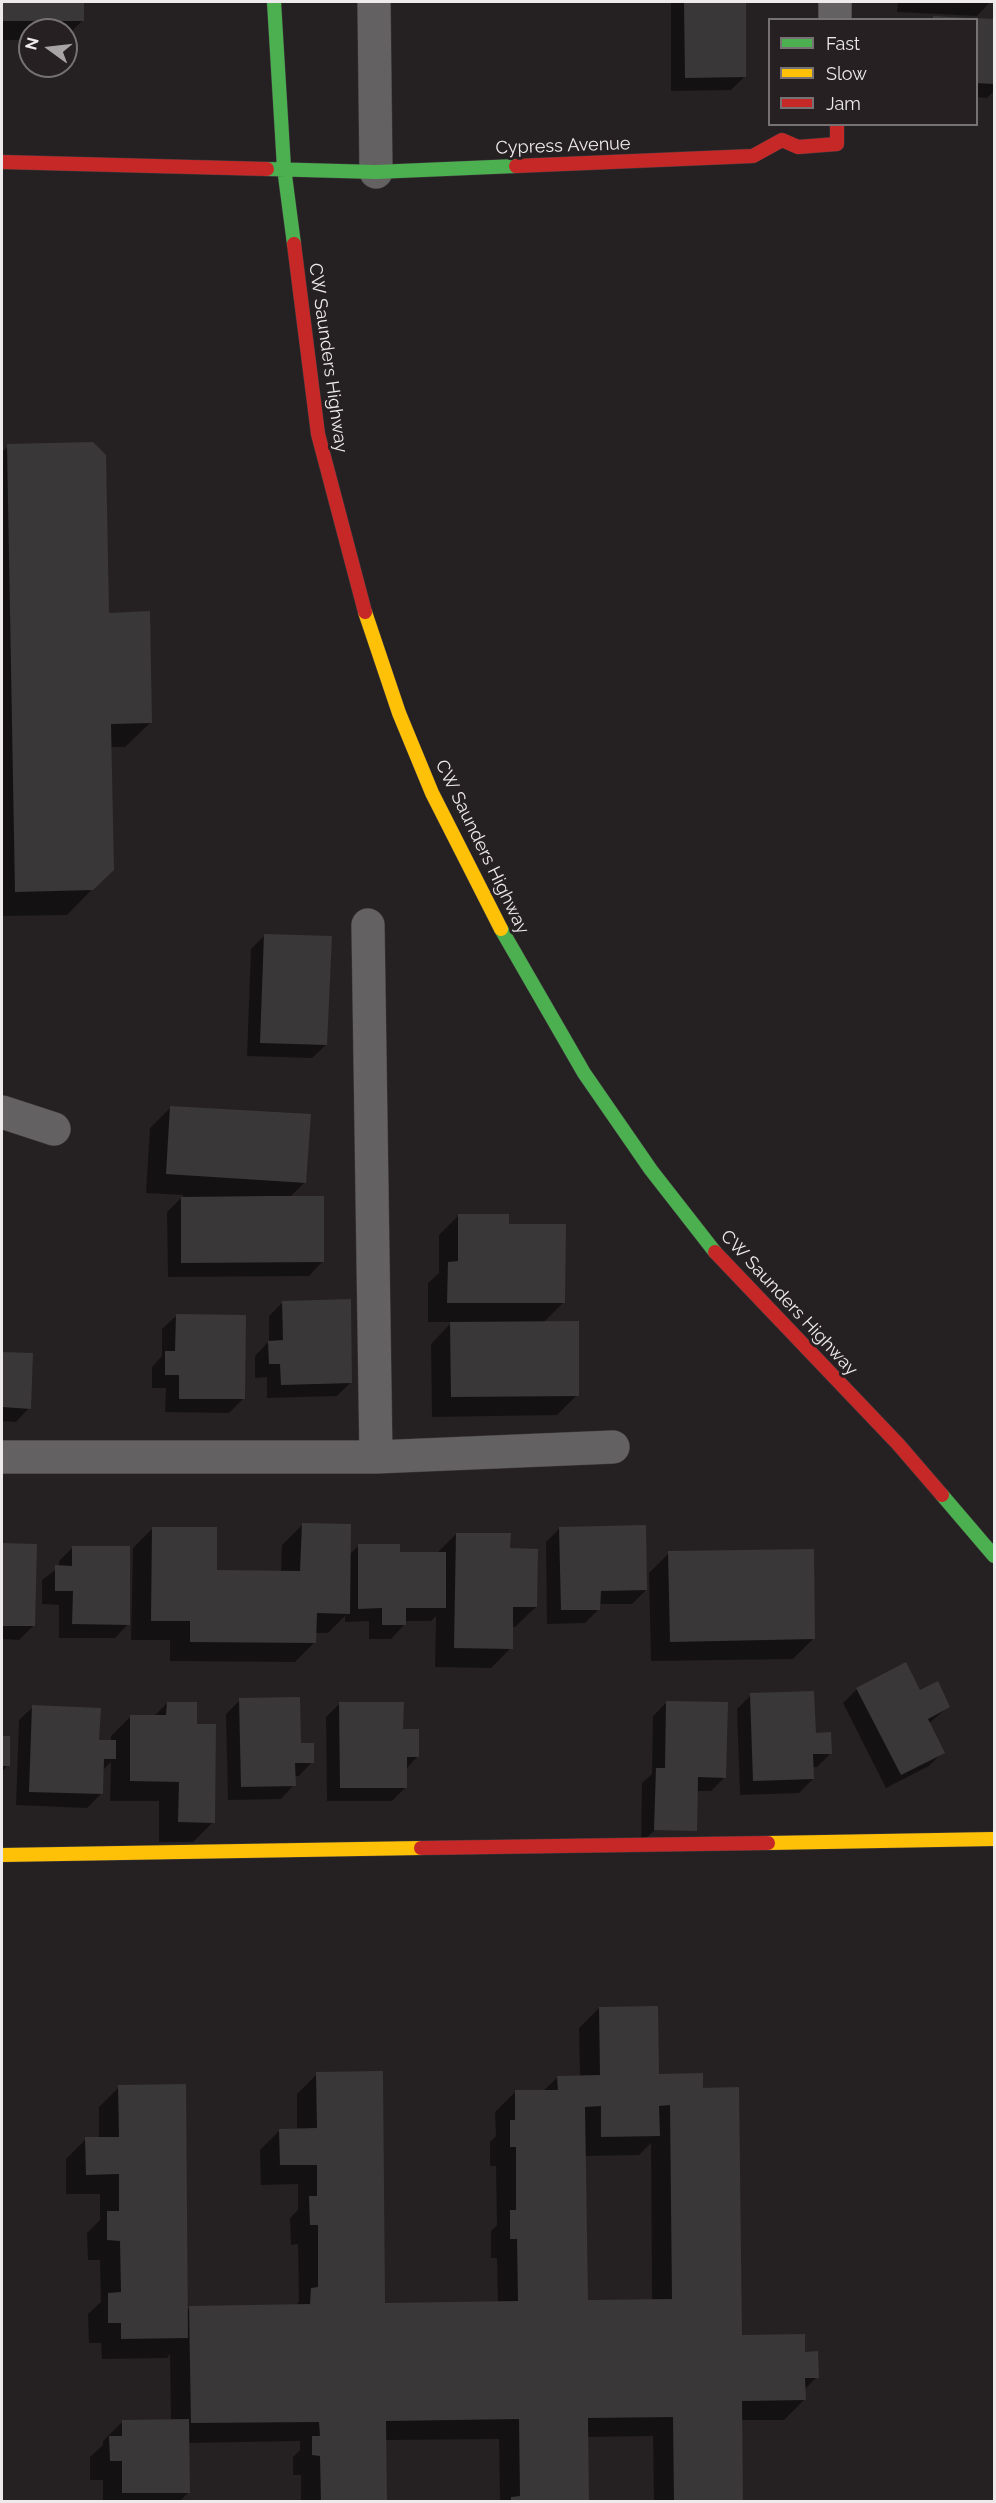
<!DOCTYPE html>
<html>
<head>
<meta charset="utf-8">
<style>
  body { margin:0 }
  #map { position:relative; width:996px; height:2503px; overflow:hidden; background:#252123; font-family:Raleway,sans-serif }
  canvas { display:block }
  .frame { position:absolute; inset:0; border:3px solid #eeeaec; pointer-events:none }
  .legend { position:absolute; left:768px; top:18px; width:210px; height:108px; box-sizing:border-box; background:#262023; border:2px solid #767173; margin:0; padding:8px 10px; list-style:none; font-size:18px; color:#eeeaec }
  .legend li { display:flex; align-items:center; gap:12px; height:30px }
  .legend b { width:30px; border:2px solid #767173 }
  .north { position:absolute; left:18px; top:18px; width:60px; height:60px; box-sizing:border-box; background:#262023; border:2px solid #767173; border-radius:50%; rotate:285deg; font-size:16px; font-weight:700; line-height:24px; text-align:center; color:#eeeaec }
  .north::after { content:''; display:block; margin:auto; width:21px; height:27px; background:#a8a4a6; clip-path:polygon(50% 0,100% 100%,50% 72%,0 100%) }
</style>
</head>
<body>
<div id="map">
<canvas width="996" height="2503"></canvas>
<div class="frame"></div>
<ul class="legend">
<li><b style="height:8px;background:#4caf50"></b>Fast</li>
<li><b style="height:8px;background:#ffc107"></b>Slow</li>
<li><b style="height:8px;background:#c62828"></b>Jam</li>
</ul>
<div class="north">N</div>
</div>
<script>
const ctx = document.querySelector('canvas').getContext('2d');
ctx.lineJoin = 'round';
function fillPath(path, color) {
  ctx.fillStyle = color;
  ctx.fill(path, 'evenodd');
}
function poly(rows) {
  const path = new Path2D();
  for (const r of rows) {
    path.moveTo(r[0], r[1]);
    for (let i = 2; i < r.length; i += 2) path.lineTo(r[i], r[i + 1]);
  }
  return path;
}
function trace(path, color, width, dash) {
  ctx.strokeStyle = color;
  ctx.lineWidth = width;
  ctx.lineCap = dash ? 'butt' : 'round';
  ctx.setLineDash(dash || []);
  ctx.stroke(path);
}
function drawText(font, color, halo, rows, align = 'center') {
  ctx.font = font + ' Raleway,sans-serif';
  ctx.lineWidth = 6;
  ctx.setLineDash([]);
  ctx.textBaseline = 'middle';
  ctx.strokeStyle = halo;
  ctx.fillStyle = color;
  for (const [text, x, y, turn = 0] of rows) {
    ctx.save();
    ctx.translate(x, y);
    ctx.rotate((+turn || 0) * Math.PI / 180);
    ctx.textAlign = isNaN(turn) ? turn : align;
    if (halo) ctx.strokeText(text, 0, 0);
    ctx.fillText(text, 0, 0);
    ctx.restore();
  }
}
const shadow = poly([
  [2,2,83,2,83,20,66,37,66,30,30,30,30,40,2,40],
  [671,2,745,2,745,76,731,90,671,91],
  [898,2,990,2,977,16,897,12],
  [976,20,994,20,994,91,987,98,976,97],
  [8,446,108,614,151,722,125,747,110,747,112,869,67,915,2,916,2,452],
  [265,935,326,1045,312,1058,247,1056,251,949],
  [170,1108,305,1182,290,1197,322,1262,309,1276,168,1277,167,1212,184,1195,146,1193,150,1128],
  [459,1215,508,1226,563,1303,543,1323,577,1395,557,1415,432,1417,431,1344,452,1322,428,1322,428,1283,439,1273,439,1235],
  [283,1302,351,1382,337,1396,267,1398,267,1377,255,1378,255,1356,269,1341,269,1316],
  [176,1316,243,1399,229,1413,165,1412,166,1388,152,1388,152,1367,162,1356,162,1329],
  [2,1354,32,1355,29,1408,16,1422,2,1421],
  [302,1525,349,1555,359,1545,398,1553,437,1553,456,1534,509,1550,536,1607,515,1627,511,1627,511,1648,491,1668,435,1667,436,1616,431,1621,404,1621,404,1625,391,1639,369,1639,369,1621,345,1622,345,1616,328,1633,315,1633,315,1642,295,1662,170,1661,170,1640,131,1640,133,1548,153,1528,216,1572,281,1572,282,1545],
  [560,1528,646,1590,632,1604,599,1604,599,1609,585,1623,547,1624,546,1542],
  [2,1544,35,1545,33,1626,19,1640,2,1639],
  [73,1547,128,1624,115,1638,59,1638,59,1605,42,1604,42,1580,59,1567,59,1561],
  [669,1553,814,1638,793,1659,651,1661,649,1573],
  [857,1689,919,1692,948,1707,928,1724,943,1752,929,1766,886,1788,843,1703],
  [751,1695,815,1734,831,1753,817,1767,812,1767,813,1779,799,1793,740,1795,737,1709],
  [240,1700,300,1744,312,1762,299,1776,294,1776,294,1785,281,1799,228,1800,226,1714],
  [667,1702,725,1777,711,1791,696,1791,641,1843,642,1783,652,1774,653,1716],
  [167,1703,195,1726,213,1822,193,1842,159,1842,159,1801,110,1801,111,1762,102,1771,101,1794,87,1808,16,1805,19,1720,33,1707,98,1741,111,1742,111,1736,131,1716,154,1716],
  [340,1703,402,1731,418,1756,406,1769,406,1787,392,1801,327,1801,326,1717],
  [2,1737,8,1737,8,1765,2,1772],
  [599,2008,657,2075,702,2090,740,2336,804,2353,817,2377,804,2390,804,2400,784,2420,741,2420,741,2502,654,2502,653,2436,587,2437,588,2502,500,2502,499,2439,385,2440,385,2502,301,2502,301,2475,293,2475,293,2457,300,2450,300,2441,188,2443,189,2492,179,2502,103,2502,103,2480,90,2480,90,2457,103,2445,103,2441,123,2421,171,2420,170,2354,167,2358,102,2359,101,2343,89,2343,88,2314,101,2302,100,2260,88,2260,87,2233,100,2220,100,2194,66,2194,66,2159,86,2139,99,2139,99,2107,119,2087,187,2311,190,2307,295,2306,299,2302,298,2244,291,2245,290,2218,298,2210,298,2184,261,2185,260,2150,280,2130,297,2130,297,2094,317,2074,383,2305,498,2303,497,2258,491,2258,491,2231,497,2225,496,2166,490,2166,490,2142,496,2136,495,2112,515,2092,543,2091,558,2077,580,2077,579,2028],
  [651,2143,652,2301,586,2302,584,2156,639,2155]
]);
const building = poly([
  [2,2,84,2,84,21,2,21],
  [684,2,746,2,746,77,685,78],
  [933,16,969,18,969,20,933,20],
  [976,18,994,19,994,84,976,83],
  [93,442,106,455,109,613,150,611,152,723,111,724,114,870,93,890,15,892,7,444],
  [264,934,332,936,327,1045,260,1043],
  [170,1106,311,1114,306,1183,166,1174],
  [267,1196,324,1196,324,1262,181,1263,181,1197],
  [458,1214,509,1214,509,1224,566,1224,565,1303,447,1303,448,1262,458,1261],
  [351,1299,352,1383,281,1385,280,1364,269,1364,268,1341,283,1340,282,1301],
  [176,1314,246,1315,245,1399,179,1399,179,1375,165,1375,165,1351,175,1351],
  [579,1321,579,1396,451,1397,450,1322],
  [2,1352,33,1353,31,1409,2,1407],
  [302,1523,351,1524,350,1614,317,1613,316,1643,190,1642,190,1621,151,1621,152,1527,217,1527,217,1570,300,1571],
  [646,1525,647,1590,601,1591,600,1610,561,1610,559,1527],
  [456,1533,511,1533,510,1548,538,1549,537,1607,513,1607,513,1649,454,1648],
  [2,1543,37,1544,35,1626,2,1626],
  [358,1544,400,1544,400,1552,446,1552,446,1608,406,1608,406,1625,382,1625,382,1608,358,1609],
  [72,1546,130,1546,130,1625,72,1624,73,1591,55,1591,55,1565,72,1566],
  [814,1549,815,1639,670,1642,668,1551],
  [906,1662,920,1690,938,1681,950,1707,928,1719,945,1753,901,1775,856,1688],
  [814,1691,816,1733,831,1732,832,1754,813,1754,814,1779,753,1781,750,1693],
  [300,1697,301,1743,314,1743,314,1763,295,1763,296,1786,241,1787,239,1698],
  [666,1701,728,1702,726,1778,698,1777,697,1831,654,1830,656,1768,665,1768],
  [167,1702,197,1702,197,1724,216,1724,215,1823,178,1822,179,1782,130,1781,130,1715,166,1715],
  [339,1702,404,1702,403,1729,419,1729,419,1757,407,1757,407,1788,340,1788],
  [32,1705,101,1708,99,1740,116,1740,116,1759,104,1759,103,1794,29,1792],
  [2,1736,10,1736,10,1766,2,1766],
  [658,2006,659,2074,703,2073,703,2088,739,2087,742,2335,805,2334,805,2352,818,2351,819,2378,805,2378,806,2400,742,2401,743,2502,674,2502,673,2417,588,2418,589,2502,511,2502,511,2497,520,2496,519,2419,386,2421,387,2502,321,2502,320,2456,312,2455,312,2436,320,2436,319,2422,191,2423,189,2306,310,2304,311,2288,318,2287,318,2225,310,2225,309,2196,317,2196,317,2165,280,2165,279,2129,317,2128,316,2072,383,2071,385,2303,518,2301,517,2239,510,2239,510,2210,516,2210,516,2147,510,2147,510,2120,515,2120,515,2090,558,2090,557,2076,600,2075,599,2007],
  [670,2105,672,2299,588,2300,585,2107,601,2106,601,2137,660,2136,659,2106],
  [186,2084,188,2338,121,2339,121,2323,108,2323,108,2293,121,2292,120,2241,107,2240,107,2211,119,2211,119,2174,86,2175,85,2137,119,2137,118,2085],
  [189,2419,190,2493,122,2493,122,2461,110,2461,109,2436,122,2436,122,2420]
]);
const street = poly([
  [374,2,376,172],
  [835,2,835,20],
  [368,925,376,1457],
  [2,1112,54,1129],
  [2,1457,376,1457,613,1447]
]);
const fast = poly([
  [274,2,284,168,294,244],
  [267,169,376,172,516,166],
  [501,929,584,1073,651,1170,715,1252],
  [942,1495,994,1556]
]);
const slow = poly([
  [365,612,399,713,432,793,501,929],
  [768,1843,994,1839],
  [2,1855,421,1848]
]);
const jam = poly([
  [2,162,267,169],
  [516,166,753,156,782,140,798,147,837,144,837,124],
  [294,244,318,434,365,612],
  [715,1252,898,1444,942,1495],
  [421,1848,768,1843]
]);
const streetNames = [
  ["Cypress Avenue",563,146,-2],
  ["CW Saunders Highway",328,358,82],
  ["CW Saunders Highway",482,847,64],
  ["CW Saunders Highway",789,1303,47]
];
fillPath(shadow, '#0007');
fillPath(building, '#3a3738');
trace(street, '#3f3b3d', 34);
trace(fast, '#3f3b3d', 15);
trace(slow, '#3f3b3d', 15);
trace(jam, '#3f3b3d', 15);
trace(street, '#646162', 33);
trace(fast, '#4caf50', 14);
trace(slow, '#ffc107', 14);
trace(jam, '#c62828', 14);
drawText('18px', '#eeeaec', '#262023', streetNames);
</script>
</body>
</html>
